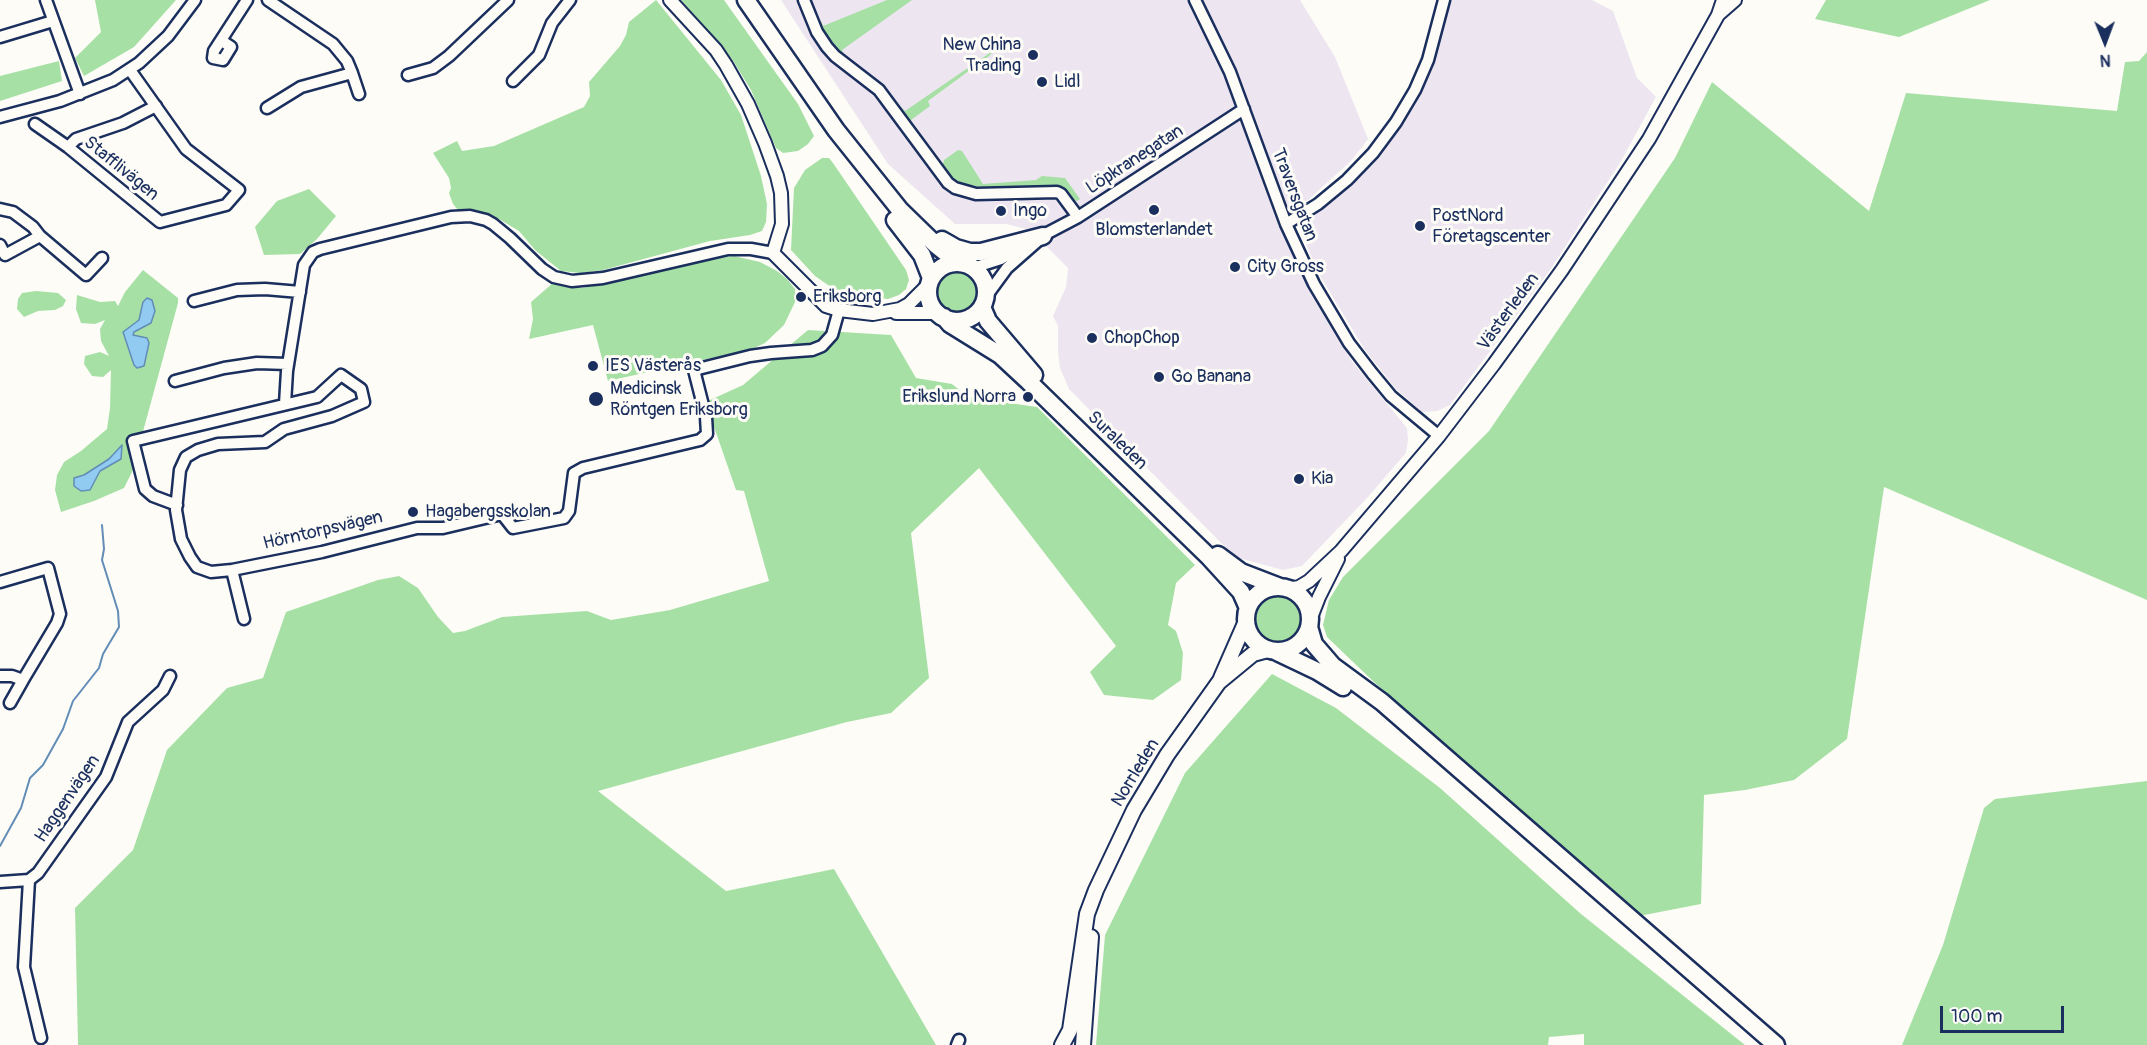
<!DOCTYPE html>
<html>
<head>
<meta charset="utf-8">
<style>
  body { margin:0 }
  #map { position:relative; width:2147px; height:1045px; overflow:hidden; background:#fdfcf7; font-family:Pangolin,sans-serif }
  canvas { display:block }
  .north { position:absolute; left:2075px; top:12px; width:60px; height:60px; -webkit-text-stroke:4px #fdfcf7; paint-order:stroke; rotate:179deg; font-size:16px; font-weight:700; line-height:24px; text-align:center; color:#1b2f5e }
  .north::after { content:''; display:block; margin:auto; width:21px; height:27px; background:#1b2f5e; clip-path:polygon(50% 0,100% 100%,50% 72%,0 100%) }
  .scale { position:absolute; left:1940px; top:1006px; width:124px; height:27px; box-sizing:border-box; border:3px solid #1b2f5e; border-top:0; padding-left:8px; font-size:18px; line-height:21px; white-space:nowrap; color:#1b2f5e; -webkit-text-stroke:4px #fdfcf7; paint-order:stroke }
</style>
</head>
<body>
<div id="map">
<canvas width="2147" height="1045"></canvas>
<div class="north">N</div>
<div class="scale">100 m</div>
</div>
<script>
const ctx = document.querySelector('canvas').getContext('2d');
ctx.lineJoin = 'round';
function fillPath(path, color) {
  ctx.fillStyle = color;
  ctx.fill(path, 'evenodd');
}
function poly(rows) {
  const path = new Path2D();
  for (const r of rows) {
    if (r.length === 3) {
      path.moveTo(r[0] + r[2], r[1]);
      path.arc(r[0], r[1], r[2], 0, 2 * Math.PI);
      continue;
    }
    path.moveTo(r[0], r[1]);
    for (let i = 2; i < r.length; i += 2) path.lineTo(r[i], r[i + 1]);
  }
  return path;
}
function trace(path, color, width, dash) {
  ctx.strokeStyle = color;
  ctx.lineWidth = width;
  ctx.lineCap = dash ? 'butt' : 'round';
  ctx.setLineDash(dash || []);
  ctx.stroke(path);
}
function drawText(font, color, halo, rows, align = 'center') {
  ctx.font = font + ' Pangolin,sans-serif';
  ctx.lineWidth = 6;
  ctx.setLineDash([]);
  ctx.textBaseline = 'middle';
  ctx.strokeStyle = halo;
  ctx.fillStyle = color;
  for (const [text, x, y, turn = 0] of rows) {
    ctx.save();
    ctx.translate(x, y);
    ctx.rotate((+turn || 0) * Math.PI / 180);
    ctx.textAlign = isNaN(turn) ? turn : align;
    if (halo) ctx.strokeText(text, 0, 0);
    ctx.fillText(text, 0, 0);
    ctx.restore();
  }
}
const built = poly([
  [781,0,1300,0,1335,57,1368,139,1351,161,1308,200,1278,212,1308,288,1351,360,1407,428,1408,440,1406,453,1367,498,1302,566,1283,570,1235,557,1069,389,1060,368,1058,352,1058,326,1053,316,1066,287,1068,268,1030,230,1006,224,955,224,888,164],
  [1449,0,1592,0,1613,11,1637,78,1656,97,1620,163,1550,270,1450,405,1437,411,1422,412,1394,387,1365,350,1317,271,1302,234,1303,225,1309,220,1340,193,1390,141,1413,105,1430,68,1442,32]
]);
const green = poly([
  [95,0,176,0,134,47,84,76,75,58,101,32],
  [656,0,721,80,741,115,761,176,767,204,766,222,762,231,750,235,710,241,603,270,581,273,561,271,535,250,519,231,499,219,478,211,458,210,453,204,449,193,451,188,449,178,433,153,457,141,462,151,494,146,584,107,590,96,589,82,620,46,626,35,629,22],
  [681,0,724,0,798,104,814,136,808,144,798,151,783,153,776,148,751,90,732,59],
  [887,0,912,0,842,50,845,56,841,55,829,42,818,24,821,21,823,26],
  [1826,0,1990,0,1899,37,1815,19],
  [997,48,989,56,928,101,930,106,911,120,907,120,900,110,901,107,905,111],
  [2147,52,2147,600,1884,487,1847,739,1794,780,1745,790,1704,795,1701,904,1639,916,1374,682,1327,637,1323,625,1329,600,1343,577,1489,431,1675,158,1712,82,1869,211,1906,93,2117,111,2125,62,2139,61],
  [59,61,62,81,0,101,0,76],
  [958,150,962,151,983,184,1036,180,1042,176,1065,178,1080,199,1077,201,1074,200,1061,188,1053,185,985,188,957,182,949,177,942,167,944,160],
  [822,158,829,158,833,163,906,270,909,280,906,289,899,295,888,299,865,297,838,292,815,276,791,250,794,188,805,170],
  [309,189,336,216,317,239,300,254,264,255,255,227,277,201],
  [734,256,760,262,777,271,787,279,795,289,796,300,784,325,765,343,752,349,608,381,593,325,529,339,533,319,531,302,553,283,576,288,583,288,708,259],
  [143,270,178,298,178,303,132,472,124,488,94,501,61,512,55,490,57,475,64,462,81,451,107,429,110,408,111,370,103,377,92,376,84,364,85,356,100,352,109,356,101,341,100,329,105,320,95,324,81,323,76,309,77,295,100,302,115,301,118,306,125,292],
  [957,292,21],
  [36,291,58,293,66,300,63,306,55,310,38,311,24,317,17,309,18,299,22,293],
  [808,330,891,335,916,378,952,384,968,397,1037,407,1195,565,1176,583,1168,625,1176,631,1183,653,1181,680,1153,700,1104,695,1090,672,1116,646,979,468,911,533,929,678,891,713,847,722,598,791,726,891,834,869,936,1045,78,1045,75,908,133,850,167,750,227,688,263,678,286,612,378,580,399,576,418,588,438,617,453,633,465,631,502,617,587,611,611,620,670,610,769,581,744,491,736,490,713,424,708,401,743,385],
  [1278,619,24],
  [1272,674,1336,708,1440,788,1581,914,1745,1045,1584,1045,1584,1034,1549,1037,1548,1045,1096,1045,1105,935,1185,773],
  [2147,781,2147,1045,1902,1045,1943,945,1984,808,1995,799]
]);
const water = poly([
  [147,298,152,300,155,311,151,323,134,332,133,335,147,338,149,343,144,366,137,368,134,365,123,332,139,320,143,302,147,298],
  [122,445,121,459,100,471,90,490,81,491,74,486,74,478,84,475,109,459,122,445]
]);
const stream = poly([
  [0,846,21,808,30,778,43,765,63,729,73,701,99,668,103,654,119,627,118,611,102,560,104,549,102,525]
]);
const minor = poly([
  [46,0,80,94],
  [804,0,817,32,827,47,835,56,879,90,948,183,955,188,976,194,1057,192,1061,194,1078,217],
  [1195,0,1230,72,1286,224,1314,284,1349,343,1372,373,1391,396,1439,436],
  [0,37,53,21],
  [222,41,231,47,223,60,213,58,214,51,247,0],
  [352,73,359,94],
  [408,75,433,68,449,56,508,0],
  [513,81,539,55,552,23,570,0],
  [267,108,301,87,352,73,347,61,333,44,268,0],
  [0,117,60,101,113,80,139,63,168,36,195,0],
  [35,124,68,147,160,222,226,205,239,190,186,149,130,70],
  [68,147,76,139,123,123,156,106],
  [0,209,13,212,33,227,40,236,86,275,102,258],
  [1286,224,1318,204,1347,180,1373,153,1396,122,1415,90,1428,60,1444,0],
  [1038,238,1078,217,1244,109],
  [0,245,5,255,40,236],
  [973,268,1001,259,1022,246],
  [985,298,1007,268,1040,239],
  [194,301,237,290,265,289,300,292],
  [175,381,224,368,257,363,288,364],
  [285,404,287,371,304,265,313,252,320,249,451,217,470,216,486,220,493,224,510,238,542,269,554,277,572,281,603,278,728,249,751,249,773,253],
  [177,505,153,496,145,489,133,441,317,397,341,375,361,389,364,402,332,416,284,429,265,442,218,444,198,450,186,457,180,470,176,510,181,539,190,557,197,567,211,572,232,570,322,552,417,528,443,528,502,514,513,528,564,518,569,511,574,473,583,468,700,440,707,434,706,417,694,370,750,356,771,353,812,350,822,346,832,335,839,310],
  [232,570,244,619],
  [0,582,48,568,60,614,57,623,23,680,12,676,0,676],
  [10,703,23,680],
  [29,880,24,967,41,1038],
  [0,882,29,880,38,873,106,777,128,722,163,690,170,676],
  [957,1045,959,1040]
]);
const tertiary = poly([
  [670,0,716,50,726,65,748,104,765,143,777,176,781,193,782,224,773,253,826,306,839,310,873,314,900,309,909,304,929,284],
  [1719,14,1735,0],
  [896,313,937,313],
  [1288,589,1299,587,1309,581,1341,551,1439,436,1494,364,1562,270,1649,139,1718,15,1723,0],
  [1310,620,1319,597,1338,559]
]);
const secondary = poly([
  [1221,678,1246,621],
  [1062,1045,1070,1030,1087,914,1096,890,1134,810,1167,755,1219,682,1253,654,1268,650],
  [1083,1045,1091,937]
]);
const primary = poly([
  [746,0,836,130,900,210,936,245,951,257,966,264],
  [895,220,922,255,931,278],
  [942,240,956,248,970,252,981,252,1043,236],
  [957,292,29],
  [982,307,988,321,1034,375],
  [944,317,950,324,1000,355,1028,381,1209,557,1241,592,1248,608],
  [1218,555,1241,572,1280,587],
  [1278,619,32],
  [1309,627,1314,644,1333,666,1382,702,1776,1045],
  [1275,651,1317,671,1343,687]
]);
const markers = [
  [1033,55,6,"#1b2f5e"],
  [1042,82,6,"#1b2f5e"],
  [1154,210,6,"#1b2f5e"],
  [1001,211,6,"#1b2f5e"],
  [1420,226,6,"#1b2f5e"],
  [1235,267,6,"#1b2f5e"],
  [801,297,6,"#1b2f5e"],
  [1092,338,6,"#1b2f5e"],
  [593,366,6,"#1b2f5e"],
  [1159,377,6,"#1b2f5e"],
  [1028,397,6,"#1b2f5e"],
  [596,399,8,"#1b2f5e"],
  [1299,479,6,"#1b2f5e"],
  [413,512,6,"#1b2f5e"]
];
const poiNames = [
  ["New China",1021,45,"right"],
  ["Trading",1021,66,"right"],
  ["Lidl",1054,82],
  ["Ingo",1013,211],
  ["PostNord",1432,216],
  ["Företagscenter",1432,237],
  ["Blomsterlandet",1154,230,"center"],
  ["City Gross",1247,267],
  ["Eriksborg",813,297],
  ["ChopChop",1104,338],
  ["IES Västerås",605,366],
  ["Go Banana",1171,377],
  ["Medicinsk",610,389],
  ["Röntgen Eriksborg",610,410],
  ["Erikslund Norra",1016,397,"right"],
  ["Kia",1311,479],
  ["Hagabergsskolan",425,512]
];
const streetNames = [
  ["Löpkranegatan",1135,160,-33],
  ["Stafflivägen",121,169,39],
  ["Traversgatan",1294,195,69],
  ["Västerleden",1509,312,-54],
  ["Suraleden",1117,441,44],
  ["Hörntorpsvägen",323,531,-13],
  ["Norrleden",1136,773,-59],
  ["Haggenvägen",68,799,-56]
];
fillPath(built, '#ede6f0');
fillPath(green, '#a7e0a5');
fillPath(water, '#91cbf1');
trace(water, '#628db6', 1.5);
trace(stream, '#628db6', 2);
trace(minor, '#1b2f5e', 15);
trace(tertiary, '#1b2f5e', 16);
trace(secondary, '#1b2f5e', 18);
trace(primary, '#1b2f5e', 21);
trace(minor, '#fdfcf7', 10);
trace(tertiary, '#fdfcf7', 12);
trace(secondary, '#fdfcf7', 14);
trace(primary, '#fdfcf7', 16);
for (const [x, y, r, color] of markers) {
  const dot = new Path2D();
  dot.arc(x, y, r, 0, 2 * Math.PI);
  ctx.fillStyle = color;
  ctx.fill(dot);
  trace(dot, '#fdfcf7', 2);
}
drawText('18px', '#1b2f5e', '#fdfcf7', poiNames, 'left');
drawText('18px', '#1b2f5e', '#fdfcf7', streetNames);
</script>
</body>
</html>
